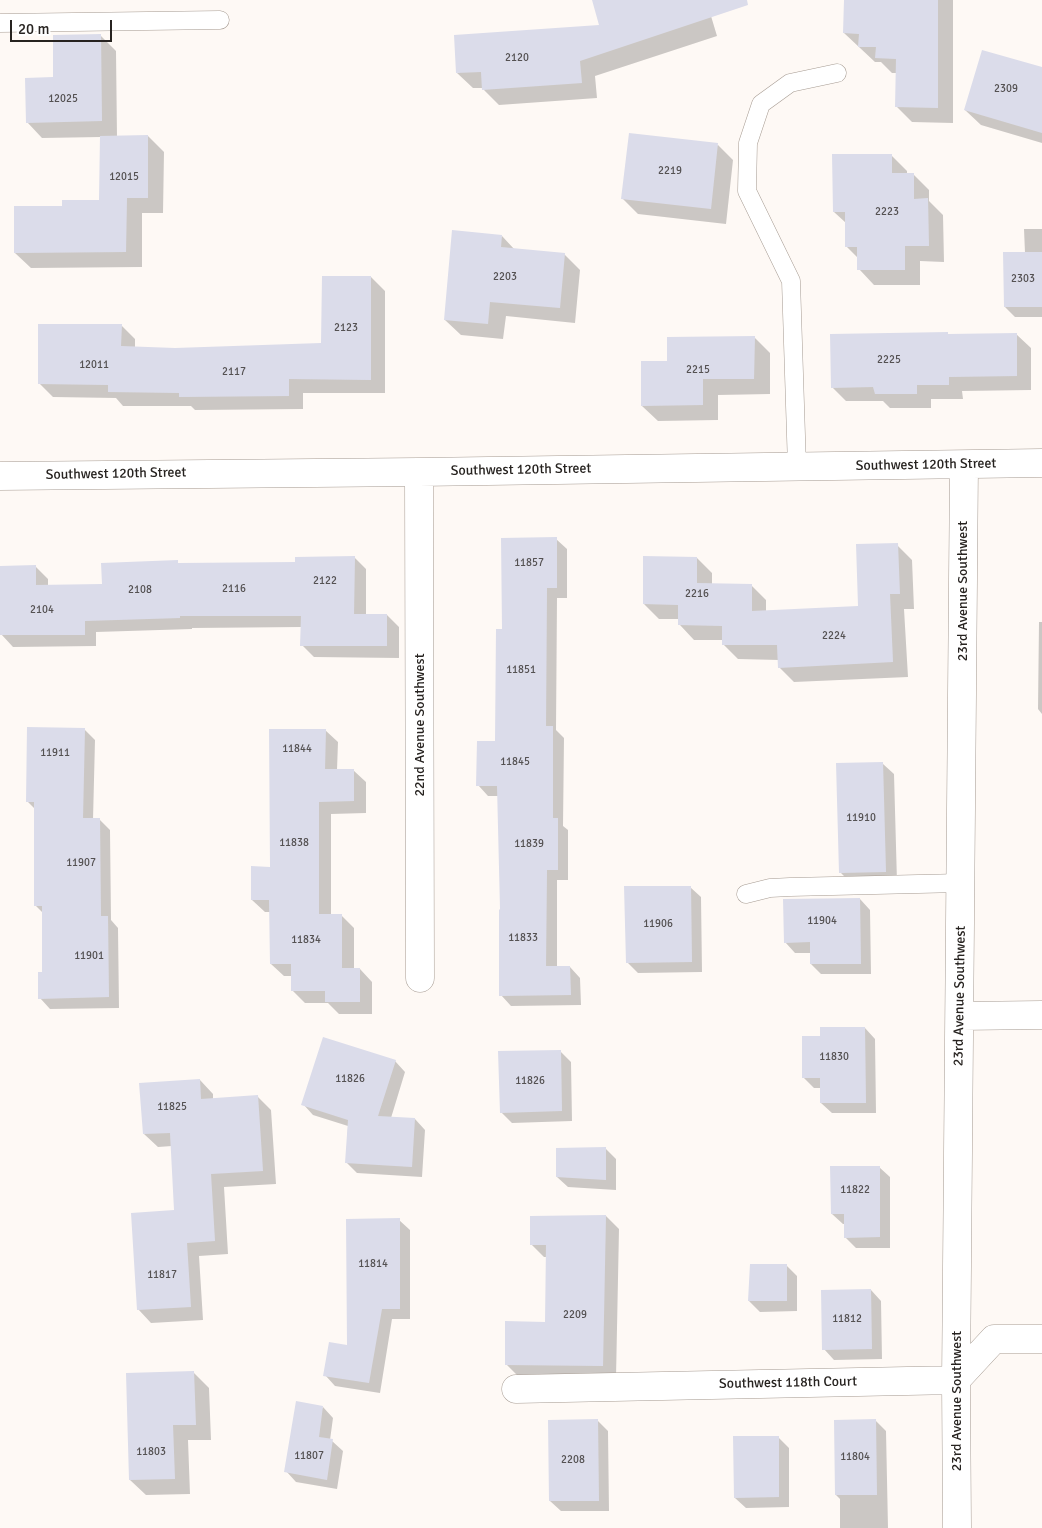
<!DOCTYPE html>
<html>
<head>
<meta charset="utf-8">
<style>
  body { margin:0 }
  #map { position:relative; width:1042px; height:1528px; overflow:hidden; background:#fef9f5; font-family:Signika,sans-serif }
  canvas { display:block }
  .scale { position:absolute; left:10px; top:20px; width:102px; height:22px; box-sizing:border-box; border:2px solid #272320; border-top:0; padding-left:6px; font-size:15px; line-height:18px; white-space:nowrap; color:#272320; -webkit-text-stroke:4px #fff; paint-order:stroke }
</style>
</head>
<body>
<div id="map">
<canvas width="1042" height="1528"></canvas>
<div class="scale">20 m</div>
</div>
<script>
const ctx = document.querySelector('canvas').getContext('2d');
ctx.lineJoin = 'round';
function fillPath(path, color) {
  ctx.fillStyle = color;
  ctx.fill(path, 'evenodd');
}
function poly(rows) {
  const path = new Path2D();
  for (const r of rows) {
    path.moveTo(r[0], r[1]);
    for (let i = 2; i < r.length; i += 2) path.lineTo(r[i], r[i + 1]);
  }
  return path;
}
function trace(path, color, width, dash) {
  ctx.strokeStyle = color;
  ctx.lineWidth = width;
  ctx.lineCap = dash ? 'butt' : 'round';
  ctx.setLineDash(dash || []);
  ctx.stroke(path);
}
function drawText(font, color, halo, rows, align = 'center') {
  ctx.font = font + ' Signika,sans-serif';
  ctx.lineWidth = 5;
  ctx.setLineDash([]);
  ctx.textBaseline = 'middle';
  ctx.strokeStyle = halo;
  ctx.fillStyle = color;
  for (const [text, x, y, turn = 0] of rows) {
    ctx.save();
    ctx.translate(x, y);
    ctx.rotate((+turn || 0) * Math.PI / 180);
    ctx.textAlign = isNaN(turn) ? turn : align;
    if (halo) ctx.strokeText(text, 0, 0);
    ctx.fillText(text, 0, 0);
    ctx.restore();
  }
}
const shadow = poly([
  [593,0,731,0,711,16,717,36,595,76,597,98,499,105,484,90,483,88,473,88,457,73,601,26],
  [845,0,953,0,953,123,912,122,896,106,897,73,892,73,881,62,875,62,844,33],
  [100,35,116,51,117,137,148,136,164,152,163,213,142,213,142,267,31,268,15,253,63,207,100,201,101,137,42,138,27,122,54,79],
  [1042,69,1042,143,981,125,965,110],
  [718,145,733,160,726,224,638,214,623,199],
  [891,155,907,171,907,174,913,174,929,190,929,201,943,215,944,262,920,261,920,285,874,285,859,269,859,259,846,246,846,223,834,212],
  [1024,229,1042,229,1042,317,1015,317,1005,307,1025,253],
  [502,236,515,250,564,254,580,270,575,323,506,316,503,339,461,335,445,320],
  [371,277,385,291,385,393,303,393,303,409,195,410,191,406,123,406,116,398,53,397,39,383,121,325,135,339,135,348,175,349,323,344],
  [1016,334,1031,348,1031,390,962,391,963,399,931,399,931,408,890,408,883,401,846,401,832,387,949,335],
  [754,337,770,353,770,394,718,395,718,420,658,421,642,406,668,362],
  [556,539,567,549,567,598,557,598,556,730,564,738,563,826,568,830,568,880,557,880,557,967,570,967,580,978,581,1005,511,1006,501,995,501,911,499,796,488,796,478,785,496,742,504,631],
  [897,545,912,560,914,609,904,609,908,677,794,682,779,667,779,660,738,659,723,644,723,640,694,640,680,625,680,619,659,619,644,604,697,558,712,573,712,585,751,585,766,600,766,611,860,607],
  [354,557,366,569,366,615,387,615,399,627,399,658,314,657,302,645,302,627,192,628,192,629,96,632,96,646,13,647,1,634,0,567,36,567,48,579,48,586,103,585,177,562,179,564,296,563],
  [1039,622,1042,622,1042,714,1038,709],
  [84,729,95,740,93,820,100,820,110,830,111,920,118,928,119,1008,50,1009,40,998,43,973,43,913,35,905,35,809,27,801],
  [325,730,338,742,337,770,353,770,366,782,366,813,331,814,331,915,341,915,354,928,354,969,360,969,372,982,372,1014,339,1014,328,1003,305,1003,292,990,292,976,284,976,271,964,271,912,265,912,252,900,271,868],
  [883,764,894,774,897,882,851,883,841,873],
  [690,887,701,897,702,972,638,973,627,962],
  [860,899,870,910,871,974,821,974,811,964,811,953,795,953,785,942],
  [865,1028,875,1039,876,1113,832,1113,821,1103,821,1088,814,1088,803,1077,821,1037],
  [560,1051,571,1062,572,1121,512,1123,501,1112],
  [395,1061,405,1072,391,1118,415,1119,425,1130,422,1177,357,1173,346,1162,348,1126,313,1115,303,1104],
  [200,1080,213,1094,213,1099,258,1097,271,1110,276,1184,224,1187,228,1254,199,1256,203,1320,151,1323,138,1309,175,1211,172,1146,158,1147,144,1134],
  [606,1149,616,1159,616,1190,568,1187,557,1177],
  [879,1167,890,1177,890,1248,856,1248,845,1237,845,1224,843,1224,832,1214],
  [606,1216,619,1229,616,1378,519,1377,506,1364,547,1323,548,1257,544,1257,531,1244],
  [399,1220,410,1230,410,1319,392,1319,380,1393,335,1386,325,1375,348,1346],
  [786,1265,797,1276,797,1311,760,1312,749,1301],
  [871,1290,881,1301,882,1359,834,1360,824,1349],
  [193,1372,209,1388,211,1440,188,1440,190,1494,146,1495,130,1480],
  [323,1407,333,1418,330,1440,332,1441,343,1451,337,1489,296,1482,286,1471],
  [597,1420,608,1431,609,1511,561,1511,550,1501],
  [875,1420,886,1431,888,1528,840,1528,840,1499,836,1495],
  [778,1437,789,1448,789,1507,746,1508,735,1498]
]);
const building = poly([
  [592,0,747,0,748,5,580,61,582,83,482,90,481,72,456,73,454,35,599,25],
  [844,0,938,0,938,108,895,107,896,59,875,58,876,47,858,47,859,34,843,33],
  [101,34,102,121,26,123,25,78,53,77,53,35],
  [982,50,1042,67,1042,133,964,110],
  [629,133,718,143,711,209,621,199],
  [148,135,148,198,127,198,126,252,14,253,14,206,62,206,62,200,99,200,100,136],
  [832,154,892,154,892,173,914,173,914,199,928,198,929,246,905,246,905,270,857,270,857,247,845,247,845,212,833,212],
  [452,230,502,235,501,247,565,253,560,308,490,302,488,324,444,320],
  [1003,252,1042,252,1042,307,1004,307],
  [322,276,371,276,371,380,289,379,289,396,179,397,179,393,108,392,108,385,38,384,38,324,122,324,121,346,175,348,321,343],
  [948,332,948,334,1017,333,1017,376,949,377,949,385,917,385,917,394,875,394,873,387,831,388,830,334],
  [755,336,754,379,703,379,703,405,641,406,641,361,667,361,667,337],
  [557,537,557,588,547,588,546,726,553,726,553,818,558,818,558,870,547,870,546,966,570,966,571,995,499,996,499,910,500,909,497,786,476,786,477,741,495,741,496,629,502,629,501,538],
  [898,543,900,594,890,594,893,662,778,668,777,645,722,645,722,626,678,625,678,605,643,604,643,556,697,557,697,583,752,584,752,611,858,606,856,544],
  [355,556,354,614,387,614,387,646,300,646,301,616,180,616,180,618,85,621,85,635,0,635,0,566,36,565,36,585,102,584,101,563,178,560,178,563,295,562,295,557],
  [27,727,85,728,83,818,100,818,101,916,108,916,109,997,38,999,38,972,42,972,42,906,34,906,34,802,26,802],
  [269,729,326,729,325,769,354,769,354,801,319,802,319,914,342,914,342,968,360,968,360,1002,325,1002,325,991,291,991,291,964,270,964,269,900,251,900,251,866,270,867],
  [883,762,886,872,839,873,836,763],
  [624,886,691,886,692,962,626,963],
  [860,898,861,964,810,964,810,942,784,943,783,899],
  [820,1027,865,1027,866,1103,820,1103,820,1078,802,1078,802,1036,820,1036],
  [323,1037,396,1060,378,1116,415,1118,412,1167,345,1163,348,1120,301,1105],
  [561,1050,562,1111,500,1113,498,1051],
  [200,1079,201,1099,258,1095,263,1171,211,1174,215,1241,187,1243,191,1307,137,1310,131,1213,174,1210,170,1133,143,1134,139,1083],
  [606,1147,606,1180,556,1177,556,1148],
  [830,1166,880,1166,880,1237,844,1238,844,1214,831,1214],
  [606,1215,603,1366,505,1365,505,1321,545,1322,546,1245,530,1245,530,1216],
  [400,1218,400,1309,382,1309,369,1383,323,1376,329,1342,347,1345,346,1219],
  [750,1264,787,1264,787,1301,748,1301],
  [871,1289,872,1349,822,1350,821,1290],
  [194,1371,196,1425,173,1425,175,1479,129,1480,126,1373],
  [296,1401,323,1406,319,1437,333,1439,327,1480,284,1472],
  [598,1419,599,1501,549,1501,548,1420],
  [876,1419,877,1495,835,1495,834,1420],
  [733,1436,779,1436,779,1497,734,1498]
]);
const lane = poly([
  [0,23,220,20],
  [797,467,791,281,747,191,748,143,761,104,790,83,837,73],
  [746,894,770,888,790,887,961,883]
]);
const street = poly([
  [419,472,420,978],
  [0,476,419,472,1042,463],
  [960,1016,1042,1015],
  [516,1389,956,1380,994,1339,1042,1339],
  [957,1528,956,1380,964,465]
]);
const numberNames = [
  ["2120",517,58],
  ["2309",1006,89],
  ["12025",63,99],
  ["2219",670,171],
  ["12015",124,177],
  ["2223",887,212],
  ["2203",505,277],
  ["2303",1023,279],
  ["2123",346,328],
  ["2225",889,360],
  ["12011",94,365],
  ["2215",698,370],
  ["2117",234,372],
  ["11857",529,563],
  ["2122",325,581],
  ["2116",234,589],
  ["2108",140,590],
  ["2216",697,594],
  ["2104",42,610],
  ["2224",834,636],
  ["11851",521,670],
  ["11844",297,749],
  ["11911",55,753],
  ["11845",515,762],
  ["11910",861,818],
  ["11838",294,843],
  ["11839",529,844],
  ["11907",81,863],
  ["11904",822,921],
  ["11906",658,924],
  ["11833",523,938],
  ["11834",306,940],
  ["11901",89,956],
  ["11830",834,1057],
  ["11826",350,1079],
  ["11826",530,1081],
  ["11825",172,1107],
  ["11822",855,1190],
  ["11814",373,1264],
  ["11817",162,1275],
  ["2209",575,1315],
  ["11812",847,1319],
  ["11803",151,1452],
  ["11807",309,1456],
  ["11804",855,1457],
  ["2208",573,1460]
];
const streetNames = [
  ["Southwest 120th Street",926,465,-1],
  ["Southwest 120th Street",521,470,-1],
  ["Southwest 120th Street",116,474,-1],
  ["23rd Avenue Southwest",963,591,-90],
  ["22nd Avenue Southwest",420,725,-90],
  ["23rd Avenue Southwest",960,996,-89],
  ["Southwest 118th Court",788,1383,-1],
  ["23rd Avenue Southwest",957,1401,-90]
];
fillPath(shadow, '#0003');
fillPath(building, '#dbdcea');
trace(lane, '#a69b92', 19);
trace(street, '#a69b92', 29);
trace(lane, '#fff', 18);
trace(street, '#fff', 28);
drawText('11px', '#545152', null, numberNames);
drawText('14px', '#272320', '#fff', streetNames);
</script>
</body>
</html>
